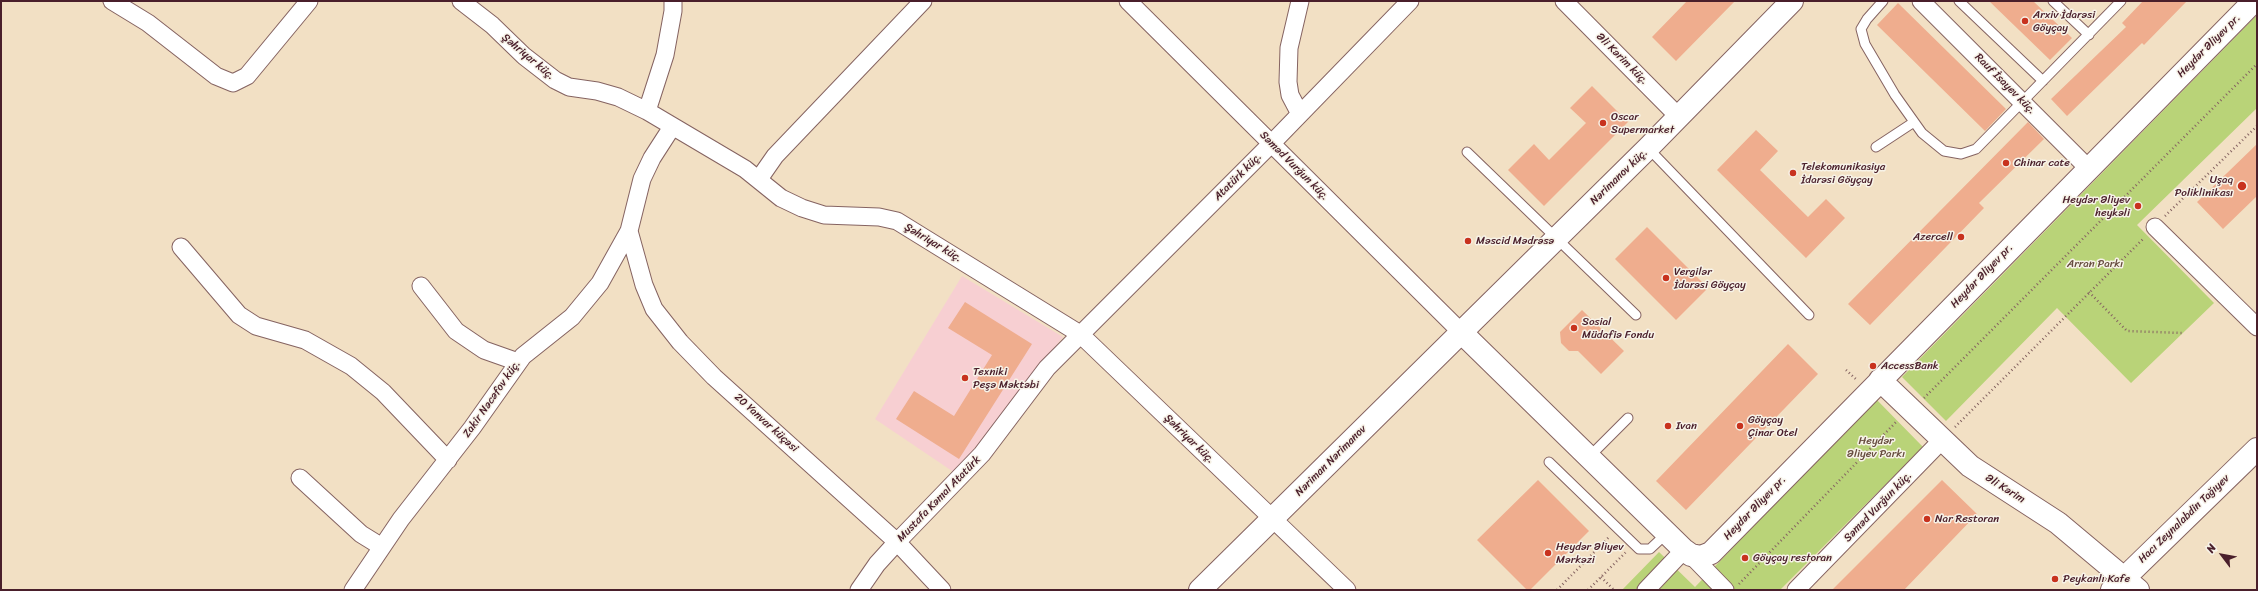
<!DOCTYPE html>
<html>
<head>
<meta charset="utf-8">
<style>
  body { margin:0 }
  #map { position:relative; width:2258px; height:591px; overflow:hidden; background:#f2e0c4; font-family:Sriracha,sans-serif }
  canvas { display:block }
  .frame { position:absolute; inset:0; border:2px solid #4a1f2b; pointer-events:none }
  .north { position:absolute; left:2202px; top:535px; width:40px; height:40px; -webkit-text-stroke:3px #f7f3e8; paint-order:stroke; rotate:302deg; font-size:11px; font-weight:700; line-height:16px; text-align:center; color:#4a1f2b }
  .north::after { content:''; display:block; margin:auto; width:14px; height:18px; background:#4a1f2b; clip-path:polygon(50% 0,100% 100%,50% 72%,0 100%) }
</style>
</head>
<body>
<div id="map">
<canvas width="2258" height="591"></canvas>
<div class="frame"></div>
<div class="north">N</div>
</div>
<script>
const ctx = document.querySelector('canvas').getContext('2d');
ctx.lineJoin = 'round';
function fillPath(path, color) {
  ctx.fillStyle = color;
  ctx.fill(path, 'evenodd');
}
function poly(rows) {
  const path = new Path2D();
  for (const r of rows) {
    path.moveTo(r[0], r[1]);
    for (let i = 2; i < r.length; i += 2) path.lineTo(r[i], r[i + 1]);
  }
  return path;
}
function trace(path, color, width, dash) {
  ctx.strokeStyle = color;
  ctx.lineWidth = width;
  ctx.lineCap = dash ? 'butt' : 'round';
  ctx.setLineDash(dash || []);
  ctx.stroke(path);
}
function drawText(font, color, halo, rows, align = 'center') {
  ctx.font = font + ' Sriracha,sans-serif';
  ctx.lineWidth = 3;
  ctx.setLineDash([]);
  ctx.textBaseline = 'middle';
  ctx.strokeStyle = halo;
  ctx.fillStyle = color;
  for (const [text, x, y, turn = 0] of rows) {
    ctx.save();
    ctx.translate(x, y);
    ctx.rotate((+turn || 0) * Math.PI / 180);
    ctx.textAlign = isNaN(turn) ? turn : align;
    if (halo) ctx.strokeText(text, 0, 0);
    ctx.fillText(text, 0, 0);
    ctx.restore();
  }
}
const built = poly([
  [962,276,1063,337,955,473,875,419]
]);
const green = poly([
  [2257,15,2257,108,2137,225,2214,303,2131,383,2057,308,1946,421,1902,377],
  [1876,399,1923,447,1780,590,1622,590,1659,552,1695,587]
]);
const building = poly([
  [1687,1,1735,1,1676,61,1652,37],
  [1989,1,2033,1,2072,38,2050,60],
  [2143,1,2187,1,2144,45,2142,43,2067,116,2051,99,2126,27,2122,23],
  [1898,3,2006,109,1985,131,1877,25],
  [1592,86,1628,122,1544,206,1508,170,1534,144,1549,160,1586,123,1570,108],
  [2028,122,2044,139,1979,203,1984,208,1870,325,1848,304],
  [1756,130,1778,151,1760,170,1808,217,1826,199,1845,218,1806,258,1717,170],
  [2257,144,2257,196,2223,229,2197,202],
  [1647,227,1708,288,1676,320,1615,259],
  [965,302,1032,344,959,459,896,419,914,391,954,416,992,355,948,328],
  [1582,310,1624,351,1601,374,1578,351,1569,351,1561,343,1560,332],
  [1788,344,1818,374,1686,510,1656,481],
  [1538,480,1589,531,1530,590,1527,590,1477,540],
  [1942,480,1977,514,1904,590,1832,590]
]);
const path = poly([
  [2165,216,2257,126],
  [2089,292,2127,331,2182,333],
  [1846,370,1857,380],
  [1924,398,2257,64],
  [1955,427,2144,238],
  [1601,577,1614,590],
  [1739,584,1897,421],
  [1557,590,1610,536],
  [1588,590,1626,552]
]);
const lane = poly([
  [1883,1,1867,19,1861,29,1865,44,1895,95,1922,133,1944,151,1961,154,1976,149,2121,1],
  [1959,1,2043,81],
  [2053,1,2089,35],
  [1876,147,1914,122],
  [1648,148,1809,315],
  [1467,152,1636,315],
  [1589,457,1628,418],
  [1549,462,1639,549,1650,549,1667,533]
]);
const street = poly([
  [112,1,148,23,216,76,233,83,247,76,309,1],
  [461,1,492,25,524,56,555,80,569,87,597,91,618,97,647,111,745,169,781,198,802,208,824,215,879,217,897,221,1080,334,1347,590],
  [1128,1,1461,332],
  [1564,1,1679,117],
  [1921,1,2088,168],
  [647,111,665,55,673,11,673,1],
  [1300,114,1290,95,1288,82,1289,48,1300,1],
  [759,179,775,156,923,1],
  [2155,227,2257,327],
  [629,231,644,285,654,309,680,342,714,377,897,542,942,590],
  [181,247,239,315,256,326,305,340,351,366,383,392,448,460],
  [421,286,456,331,484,350,518,362],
  [300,478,361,534,382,547],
  [1691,555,1725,590],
  [353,590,401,519,472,428,523,356,572,317,600,283,629,231,642,179,652,158,672,127],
  [859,590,877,564,897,542,982,454,1047,368,1271,144,1410,1],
  [1646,590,1684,550],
  [1796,590,1942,440]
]);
const secondary = poly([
  [1461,332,1684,550,1691,555,1701,557,1711,553,2254,1],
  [1880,380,1970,466,2058,523,2138,590],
  [1200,590,1648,148,1792,1],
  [2112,590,2257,449]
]);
const markers = [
  [2025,21,4,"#c8321e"],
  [1603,123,4,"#c8321e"],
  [2006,163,4,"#c8321e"],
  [1793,173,4,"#c8321e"],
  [2242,186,5,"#c8321e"],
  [2138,206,4,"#c8321e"],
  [1961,237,4,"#c8321e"],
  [1468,241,4,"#c8321e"],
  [1666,278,4,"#c8321e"],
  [1574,328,4,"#c8321e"],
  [1873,366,4,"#c8321e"],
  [965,378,4,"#c8321e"],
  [1668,426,4,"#c8321e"],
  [1740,426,4,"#c8321e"],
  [1927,519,4,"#c8321e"],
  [1548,553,4,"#c8321e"],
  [1745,558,4,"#c8321e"],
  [2055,579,4,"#c8321e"]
];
const poiNames = [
  ["Arxiv İdarəsi",2033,15],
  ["Göyçay",2033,28],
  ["Oscar",1611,117],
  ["Supermarket",1611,130],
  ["Chinar cate",2014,163],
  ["Telekomunikasiya",1801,167],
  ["İdarəsi Göyçay",1801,180],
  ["Uşaq",2233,180,"right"],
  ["Poliklinikası",2233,193,"right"],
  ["Heydər Əliyev",2130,200,"right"],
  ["heykəli",2130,213,"right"],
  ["Azercell",1953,237,"right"],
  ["Məscid Mədrəsə",1476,241],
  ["Vergilər",1674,272],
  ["İdarəsi Göyçay",1674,285],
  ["Sosial",1582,322],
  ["Müdafiə Fondu",1582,335],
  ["AccessBank",1881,366],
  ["Texniki",973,372],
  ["Peşə Məktəbi",973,385],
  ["Göyçay",1748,420],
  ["Çinar Otel",1748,433],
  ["Ivan",1676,426],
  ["Nar Restoran",1935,519],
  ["Heydər Əliyev",1556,547],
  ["Mərkəzi",1556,560],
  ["Göyçay restoran",1753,558],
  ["Peykanlı Kafe",2063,579]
];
const streetNames = [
  ["Heydər Əliyev pr.",2209,46,-45],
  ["Şəhriyar küç.",528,57,40],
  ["Əli Kərim küç.",1622,59,45],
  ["Rauf İsayev küç.",2005,84,45],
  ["Səməd Vurğun küç.",1294,166,45],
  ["Atatürk küç.",1238,177,-45],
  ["Nərimanov küç.",1619,177,-44],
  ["Şəhriyar küç.",933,243,31],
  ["Heydər Əliyev pr.",1982,276,-46],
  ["Zakir Nəcəfov küç.",492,399,-55],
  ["20 Yanvar küçəsi",766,423,42],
  ["Şəhriyar küç.",1189,439,44],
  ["Nəriman Nərimanov",1331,461,-45],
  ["Əli Kərim",2005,489,32],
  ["Mustafa Kəmal Atatürk",939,499,-46],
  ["Səməd Vurğun küç.",1878,507,-46],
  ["Heydər Əliyev pr.",1755,508,-46],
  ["Hacı Zeynalabdin Tağıyev",2184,519,-44]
];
const parkNames = [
  ["Arran Parkı",2095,264],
  ["Heydər",1876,441],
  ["Əliyev Parkı",1876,454]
];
fillPath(built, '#f7cfd2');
fillPath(green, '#b9d378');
fillPath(building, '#efad8e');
trace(lane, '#856361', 11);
trace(street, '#856361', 19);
trace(secondary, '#856361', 24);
trace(path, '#856361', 2.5, [1, 3]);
trace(lane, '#fff', 9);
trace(street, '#fff', 17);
trace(secondary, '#fff', 22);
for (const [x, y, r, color] of markers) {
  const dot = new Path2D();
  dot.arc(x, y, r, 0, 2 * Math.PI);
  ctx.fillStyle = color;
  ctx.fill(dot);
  trace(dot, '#f7f3e8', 1.5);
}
drawText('11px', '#4a1f2b', '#f7f3e8', poiNames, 'left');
drawText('11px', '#4a1f2b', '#f7f3e8', streetNames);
drawText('11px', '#664c3e', '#f7f3e8', parkNames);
</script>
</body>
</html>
